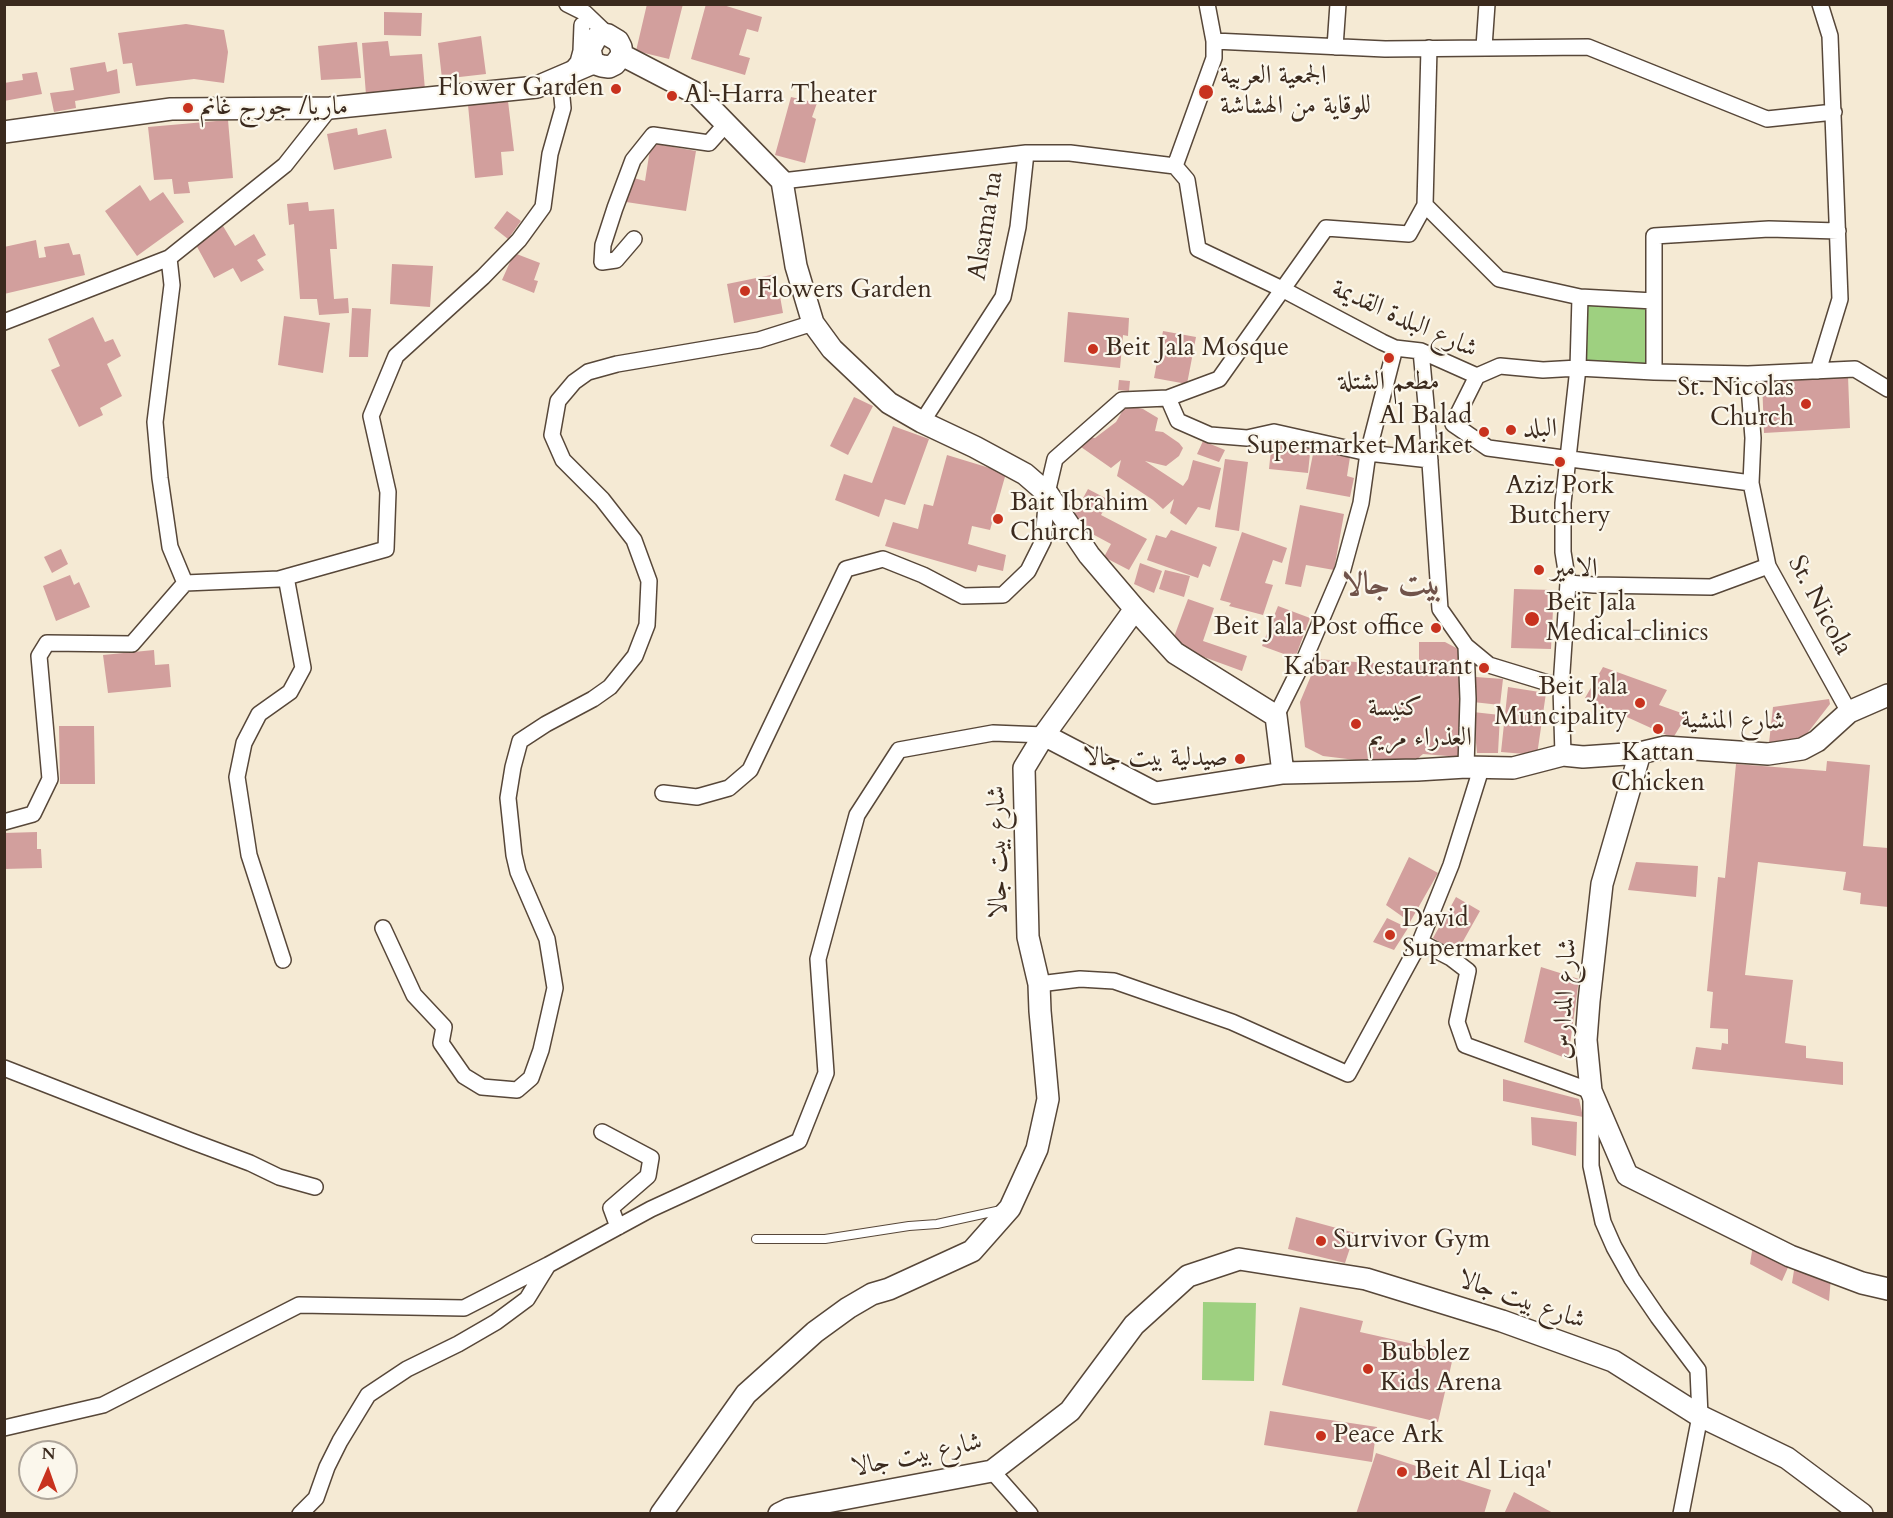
<!DOCTYPE html>
<html>
<head>
<meta charset="utf-8">
<style>
  body { margin:0 }
  #map { position:relative; width:1893px; height:1518px; overflow:hidden; background:#f5ead4; font-family:Cardo,serif }
  canvas { display:block }
  .frame { position:absolute; inset:0; border:6px solid #3b2a1e; pointer-events:none }
  .north { position:absolute; left:18px; top:1440px; width:60px; height:60px; box-sizing:border-box; background:#fbf7ec; border:2px solid #aea59a; border-radius:50%; rotate:2deg; font-size:16px; font-weight:700; line-height:24px; text-align:center; color:#3b2a1e }
  .north::after { content:''; display:block; margin:auto; width:21px; height:27px; background:#c8321e; clip-path:polygon(50% 0,100% 100%,50% 72%,0 100%) }
</style>
</head>
<body>
<div id="map">
<canvas width="1893" height="1518"></canvas>
<div class="frame"></div>
<div class="north">N</div>
</div>
<script>
const ctx = document.querySelector('canvas').getContext('2d');
ctx.lineJoin = 'round';
function fillPath(path, color) {
  ctx.fillStyle = color;
  ctx.fill(path, 'evenodd');
}
function poly(rows) {
  const path = new Path2D();
  for (const r of rows) {
    path.moveTo(r[0], r[1]);
    for (let i = 2; i < r.length; i += 2) path.lineTo(r[i], r[i + 1]);
  }
  return path;
}
function trace(path, color, width, dash) {
  ctx.strokeStyle = color;
  ctx.lineWidth = width;
  ctx.lineCap = dash ? 'butt' : 'round';
  ctx.setLineDash(dash || []);
  ctx.stroke(path);
}
function drawText(font, color, halo, rows, align = 'center') {
  ctx.font = font + ' Cardo,Amiri,serif';
  ctx.lineWidth = 4.5;
  ctx.setLineDash([]);
  ctx.textBaseline = 'middle';
  ctx.strokeStyle = halo;
  ctx.fillStyle = color;
  for (const [text, x, y, turn = 0] of rows) {
    ctx.save();
    ctx.translate(x, y);
    ctx.rotate((+turn || 0) * Math.PI / 180);
    ctx.textAlign = isNaN(turn) ? turn : align;
    if (halo) ctx.strokeText(text, 0, 0);
    ctx.fillText(text, 0, 0);
    ctx.restore();
  }
}
const green = poly([
  [1580,297,1654,301,1654,372,1578,368],
  [1203,1302,1256,1303,1254,1381,1202,1380]
]);
const building = poly([
  [647,4,683,4,669,59,636,51],
  [706,4,720,4,762,17,758,32,747,29,739,55,750,58,745,75,691,59],
  [384,12,422,13,421,36,384,35],
  [186,24,224,30,228,52,224,83,194,79,136,86,132,63,123,64,118,33],
  [481,36,486,74,442,79,438,43],
  [388,41,390,56,422,54,425,90,366,95,362,43],
  [357,42,361,78,321,80,318,46],
  [105,62,107,72,117,69,120,93,75,101,76,108,54,112,50,93,74,90,70,68],
  [37,72,42,94,4,101,4,83,23,80,22,74],
  [791,97,817,103,812,117,816,119,805,163,775,155],
  [508,101,514,151,501,152,503,175,475,178,468,105],
  [228,120,233,178,188,182,190,193,174,194,172,179,154,180,148,127],
  [357,128,358,135,386,129,392,158,334,170,327,134],
  [651,143,696,151,686,211,626,202,630,177,645,181],
  [140,185,150,201,163,192,184,222,137,256,105,211],
  [308,202,309,211,334,209,337,249,330,249,334,299,348,298,349,313,319,315,317,299,300,299,294,224,289,225,287,204],
  [507,211,521,221,508,239,494,228],
  [223,226,235,246,254,234,266,255,257,260,264,270,241,282,233,268,214,278,195,243],
  [36,240,39,258,46,257,44,247,69,243,73,255,80,254,85,275,4,294,4,247],
  [514,253,540,263,534,280,538,281,534,293,502,280],
  [392,264,433,266,430,307,390,304],
  [776,274,783,313,734,323,727,284],
  [352,308,371,309,368,357,349,357],
  [1068,312,1129,318,1128,336,1123,335,1120,368,1064,362],
  [284,316,330,323,323,373,278,365],
  [93,317,105,342,113,339,121,356,107,364,122,396,100,408,103,415,79,427,51,370,60,366,48,339],
  [1163,331,1196,337,1187,384,1154,378],
  [1848,376,1850,428,1764,433,1762,380],
  [1119,380,1130,381,1129,391,1118,390],
  [854,397,873,406,848,455,830,446],
  [1129,406,1143,409,1158,418,1155,431,1163,432,1179,443,1183,448,1179,456,1166,466,1145,461,1183,486,1188,479,1193,460,1221,468,1210,510,1198,507,1186,525,1170,513,1174,499,1163,509,1153,500,1117,476,1121,460,1111,468,1081,447,1089,437,1095,438,1116,422,1123,410],
  [893,426,929,439,905,505,885,499,879,517,835,500,844,474,872,483],
  [1272,440,1311,444,1308,473,1269,469],
  [1203,441,1225,450,1219,462,1197,454],
  [1314,449,1350,457,1347,476,1354,478,1350,497,1306,489],
  [947,455,1006,473,990,530,972,526,968,544,1006,555,1003,571,978,565,976,572,885,546,893,522,918,529,924,504,933,506],
  [1225,459,1248,462,1239,531,1215,527],
  [1088,489,1109,500,1101,515,1147,539,1129,570,1104,557,1111,544,1070,522],
  [1300,505,1344,514,1334,570,1306,565,1301,587,1285,584],
  [1171,530,1217,547,1210,567,1203,564,1198,578,1147,560,1156,535,1166,538],
  [1242,532,1287,548,1282,563,1273,560,1265,583,1273,585,1263,615,1229,606,1231,603,1220,600],
  [61,549,68,564,52,573,44,557],
  [1140,563,1162,571,1154,593,1134,584],
  [1165,570,1190,576,1184,597,1159,589],
  [70,575,74,585,79,582,90,607,56,621,43,586],
  [1514,589,1554,590,1551,649,1511,648],
  [1188,599,1214,608,1203,641,1247,656,1242,671,1171,645],
  [1278,606,1310,618,1295,658,1262,646],
  [1419,642,1445,642,1460,650,1463,676,1460,757,1423,754,1416,760,1364,761,1323,756,1305,747,1300,702,1318,659,1419,667],
  [154,650,155,665,169,664,171,687,108,693,103,655],
  [1603,667,1667,690,1659,705,1687,715,1673,738,1585,698],
  [1476,677,1503,679,1500,705,1473,702],
  [1508,687,1546,693,1537,755,1501,752],
  [1829,699,1830,704,1799,744,1769,743,1773,707],
  [1473,712,1500,715,1498,753,1477,753],
  [59,726,94,726,95,784,60,784],
  [1827,761,1870,765,1863,846,1888,848,1888,907,1860,904,1861,893,1843,890,1846,872,1758,862,1745,975,1793,980,1785,1043,1806,1046,1806,1058,1843,1062,1843,1085,1692,1069,1696,1047,1721,1050,1722,1043,1728,1044,1728,1029,1710,1028,1713,992,1707,991,1718,877,1725,878,1736,764,1826,771],
  [37,832,37,849,41,849,42,868,4,869,4,833],
  [1409,857,1438,873,1410,922,1386,905],
  [1636,862,1698,866,1696,897,1628,890],
  [1456,897,1480,911,1457,952,1433,938],
  [1387,918,1408,928,1394,950,1373,942],
  [1541,967,1579,979,1568,1059,1524,1042],
  [1503,1079,1579,1099,1583,1117,1503,1101],
  [1531,1117,1577,1122,1576,1156,1532,1145],
  [1296,1217,1355,1233,1345,1263,1288,1249],
  [1753,1245,1790,1263,1782,1281,1750,1264],
  [1795,1264,1831,1277,1829,1301,1792,1283],
  [1300,1307,1363,1321,1360,1332,1454,1353,1438,1422,1282,1385],
  [1270,1411,1377,1427,1372,1462,1264,1445],
  [1376,1453,1491,1490,1484,1514,1356,1514],
  [1514,1492,1555,1514,1504,1514]
]);
const lane = poly([
  [1564,634,1661,635],
  [756,1239,825,1239,909,1226,937,1224,1001,1210]
]);
const street = poly([
  [567,4,585,13,608,35],
  [1214,41,1385,49,1588,47,1767,119,1834,112],
  [1335,47,1338,4],
  [1484,47,1487,4],
  [569,73,578,62,581,51,582,25],
  [1026,153,1070,153,1175,166,1214,58,1214,41,1207,4],
  [1175,166,1187,180,1198,249,1282,289,1382,342,1395,348,1421,351,1477,376,1453,424,1488,448,1751,483],
  [782,181,1026,153,1018,227,1003,297,922,422],
  [1425,205,1429,48],
  [634,239,616,260,602,262,603,245,615,208,633,160,653,135,709,143,726,124],
  [169,258,172,285,155,422,160,478,170,547,185,583],
  [1580,297,1578,368,1563,503,1563,552,1568,583,1594,585,1711,587,1768,566],
  [4,322,169,258,285,165,330,108],
  [1421,351,1426,404,1440,609,1466,646,1489,665,1561,687],
  [1818,371,1840,299,1830,36,1820,4],
  [1654,372,1654,236,1769,229,1838,231],
  [1748,374,1753,438,1751,483,1768,566,1849,712],
  [1477,376,1500,366,1543,370,1578,368,1654,372,1748,374,1855,369,1888,389],
  [1168,398,1178,421,1210,435,1247,438,1274,432,1368,453,1430,460],
  [1276,716,1305,658,1343,569,1361,503,1368,453,1395,348],
  [1563,755,1561,687,1568,583],
  [1466,767,1468,699,1466,646],
  [663,793,697,797,729,788,750,770,846,569,883,559,923,575,963,596,1003,595,1028,571,1043,541,1047,493,1055,459,1122,400,1168,398,1219,379,1326,228,1409,234,1425,205,1499,279,1580,297,1654,301],
  [4,822,33,814,50,779,39,656,47,643,132,644,185,583,279,579,386,549,388,492,371,416,396,356,483,277,519,240,543,207,550,154,563,108,560,77],
  [383,928,414,995,444,1027,441,1043,464,1076,482,1087,517,1090,531,1078,541,1050,555,988,547,939,518,872,514,855,508,798,513,767,520,741,546,724,593,699,610,687,635,656,647,625,649,581,634,540,602,499,563,460,552,435,558,401,574,382,588,372,617,364,759,340,813,323],
  [1420,942,1451,958,1468,971,1457,1022,1465,1045,1591,1091,1591,1166,1603,1222,1614,1247,1632,1279,1658,1317,1698,1370,1700,1416,1681,1514],
  [283,960,249,855,237,777,244,743,259,714,290,692,303,668,286,577],
  [1039,984,1080,979,1114,981,1232,1022,1348,1074,1420,942,1451,865,1481,769],
  [4,1068,191,1141,250,1163,279,1177,315,1187],
  [602,1132,651,1158,648,1176,611,1208,618,1227],
  [4,1428,103,1405,299,1305,464,1308,548,1265,651,1209,799,1141,826,1073,818,959,857,815,899,750,993,733,1044,735],
  [992,1471,1030,1514],
  [300,1514,316,1498,327,1467,340,1441,368,1395,407,1369,458,1344,496,1322,527,1299,548,1265]
]);
const secondary = poly([
  [622,55,697,94,782,181,796,266,813,323,832,349,889,403,922,422,975,447,1025,474,1047,493,1089,555,1135,609,1175,653,1276,716,1283,773,1417,770,1466,767,1513,768,1563,755,1583,757,1640,753,1665,747,1768,754,1802,749,1817,741,1849,712,1888,695],
  [4,132,171,109,330,108,537,87,593,63,602,66,609,67,615,64,622,55,621,47,618,41,608,35,601,34,596,38,590,49,593,63],
  [1044,735,1155,793,1283,773],
  [1640,753,1602,884,1589,1001,1586,1040,1591,1091,1627,1175,1790,1256,1862,1283,1888,1289],
  [661,1514,746,1394,815,1332,848,1308,872,1294,889,1289,972,1251,1010,1208,1037,1149,1048,1099,1040,1011,1039,984,1028,937,1024,768,1044,735,1135,609],
  [779,1514,789,1509,992,1471,1070,1411,1134,1325,1188,1276,1239,1259,1366,1279,1502,1321,1613,1361,1700,1416,1787,1458,1862,1514]
]);
const markers = [
  [616,89,6,"#c8321e"],
  [1206,92,8,"#c8321e"],
  [672,96,6,"#c8321e"],
  [188,108,6,"#c8321e"],
  [745,291,6,"#c8321e"],
  [1093,349,6,"#c8321e"],
  [1389,358,6,"#c8321e"],
  [1806,404,6,"#c8321e"],
  [1511,430,6,"#c8321e"],
  [1484,432,6,"#c8321e"],
  [1560,462,6,"#c8321e"],
  [998,519,6,"#c8321e"],
  [1539,570,6,"#c8321e"],
  [1532,619,8,"#c8321e"],
  [1436,628,6,"#c8321e"],
  [1484,668,6,"#c8321e"],
  [1640,703,6,"#c8321e"],
  [1356,724,6,"#c8321e"],
  [1658,729,6,"#c8321e"],
  [1240,759,6,"#c8321e"],
  [1390,935,6,"#c8321e"],
  [1321,1241,6,"#c8321e"],
  [1368,1369,6,"#c8321e"],
  [1321,1436,6,"#c8321e"],
  [1402,1472,6,"#c8321e"]
];
const poiNames = [
  ["الجمعية العربية",1220,77],
  ["للوقاية من الهشاشة",1220,107],
  ["Flower Garden",604,89,"right"],
  ["Al-Harra Theater",684,96],
  ["ماريا/ جورج غانم",200,108],
  ["Flowers Garden",757,291],
  ["Beit Jala Mosque",1105,349],
  ["مطعم الشتلة",1389,383,"center"],
  ["St. Nicolas",1794,389,"right"],
  ["Church",1794,419,"right"],
  ["Al Balad",1472,417,"right"],
  ["Supermarket Market",1472,447,"right"],
  ["البلد",1523,430],
  ["Aziz Pork",1560,487,"center"],
  ["Butchery",1560,517,"center"],
  ["Bait Ibrahim",1010,504],
  ["Church",1010,534],
  ["الامير",1551,570],
  ["Beit Jala",1546,604],
  ["Medical clinics",1546,634],
  ["Beit Jala Post office",1424,628,"right"],
  ["Kabar Restaurant",1472,668,"right"],
  ["Beit Jala",1628,688,"right"],
  ["Muncipality",1628,718,"right"],
  ["كنيسة",1368,709],
  ["العذراء مريم",1368,739],
  ["Kattan",1658,754,"center"],
  ["Chicken",1658,784,"center"],
  ["صيدلية بيت جالا",1228,759,"right"],
  ["David",1402,920],
  ["Supermarket",1402,950],
  ["Survivor Gym",1333,1241],
  ["Bubblez",1380,1354],
  ["Kids Arena",1380,1384],
  ["Peace Ark",1333,1436],
  ["Beit Al Liqa'",1414,1472]
];
const streetNames = [
  ["Alsama'na",987,226,-81],
  ["شارع البلدة القديمة",1404,320,24],
  ["St. Nicola",1819,606,62],
  ["شارع المنشية",1733,722,1],
  ["شارع بيت جالا",999,852,-91],
  ["شارع المدارس",1566,999,-87],
  ["شارع بيت جالا",1521,1301,19],
  ["شارع بيت جالا",917,1456,-12]
];
const districtNames = [
  ["بيت جالا",1392,587]
];
fillPath(green, '#9ed080');
fillPath(building, '#d29f9d');
trace(lane, '#574739', 10);
trace(street, '#574739', 18);
trace(secondary, '#574739', 24);
trace(lane, '#fff', 8);
trace(street, '#fff', 15);
trace(secondary, '#fff', 21);
for (const [x, y, r, color] of markers) {
  const dot = new Path2D();
  dot.arc(x, y, r, 0, 2 * Math.PI);
  ctx.fillStyle = color;
  ctx.fill(dot);
  trace(dot, '#fbf7ec', 2);
}
drawText('26px', '#3b2a1e', '#fbf7ec', poiNames, 'left');
drawText('26px', '#3b2a1e', '#fbf7ec', streetNames);
drawText('bold 32px', '#70534a', '#fbf7ec', districtNames);
</script>
</body>
</html>
